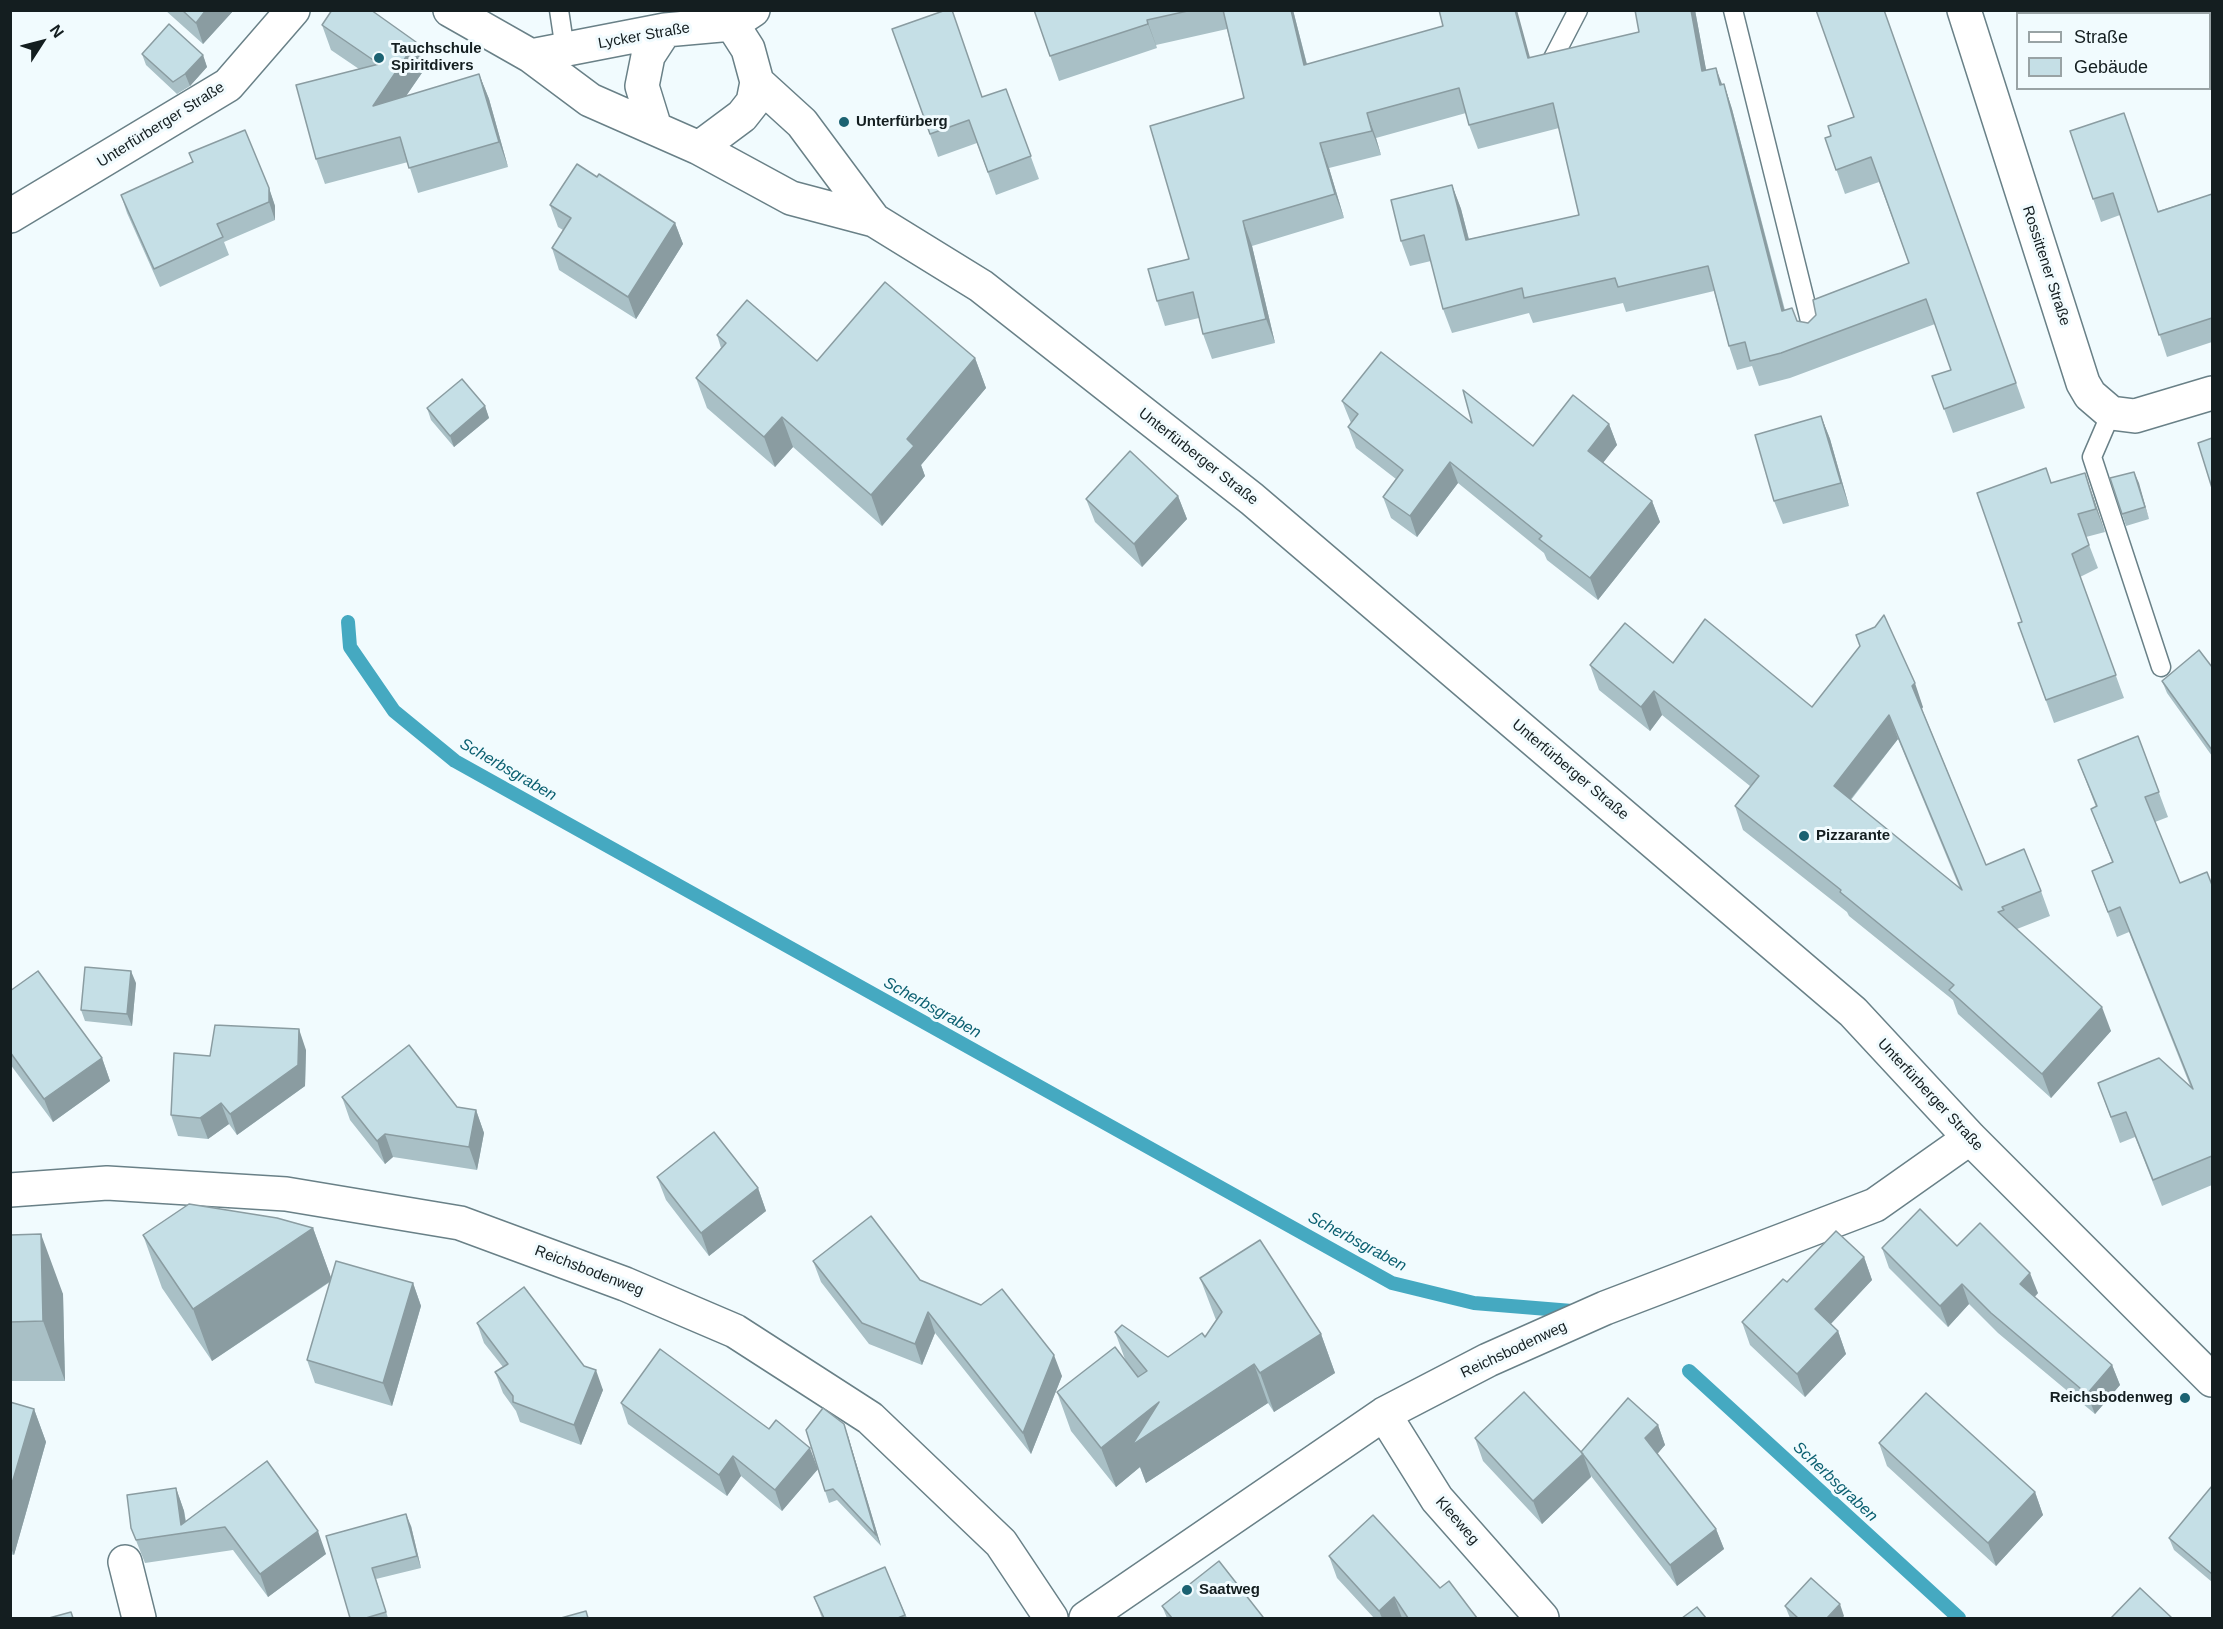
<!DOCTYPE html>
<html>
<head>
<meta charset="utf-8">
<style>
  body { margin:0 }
  #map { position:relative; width:2223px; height:1629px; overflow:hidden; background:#f1fbfe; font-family:Arial,sans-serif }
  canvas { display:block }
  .frame { position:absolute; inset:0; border:12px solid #141e20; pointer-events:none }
  .legend { position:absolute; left:2016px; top:12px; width:195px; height:78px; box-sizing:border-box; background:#f1fbfe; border:2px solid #99a3a5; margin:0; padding:8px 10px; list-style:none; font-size:18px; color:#141e20 }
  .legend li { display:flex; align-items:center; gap:12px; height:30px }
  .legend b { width:30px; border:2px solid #99a3a5 }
  .north { position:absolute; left:12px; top:12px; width:60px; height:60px; -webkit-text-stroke:4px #f1fbfe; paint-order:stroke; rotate:54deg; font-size:16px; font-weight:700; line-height:24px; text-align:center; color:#141e20 }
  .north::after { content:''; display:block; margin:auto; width:21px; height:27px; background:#141e20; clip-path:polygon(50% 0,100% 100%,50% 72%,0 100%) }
</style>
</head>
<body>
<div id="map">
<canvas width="2223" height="1629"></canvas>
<div class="frame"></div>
<ul class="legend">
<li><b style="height:8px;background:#fff"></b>Straße</li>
<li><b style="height:16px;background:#c5dfe6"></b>Gebäude</li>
</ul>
<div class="north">N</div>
</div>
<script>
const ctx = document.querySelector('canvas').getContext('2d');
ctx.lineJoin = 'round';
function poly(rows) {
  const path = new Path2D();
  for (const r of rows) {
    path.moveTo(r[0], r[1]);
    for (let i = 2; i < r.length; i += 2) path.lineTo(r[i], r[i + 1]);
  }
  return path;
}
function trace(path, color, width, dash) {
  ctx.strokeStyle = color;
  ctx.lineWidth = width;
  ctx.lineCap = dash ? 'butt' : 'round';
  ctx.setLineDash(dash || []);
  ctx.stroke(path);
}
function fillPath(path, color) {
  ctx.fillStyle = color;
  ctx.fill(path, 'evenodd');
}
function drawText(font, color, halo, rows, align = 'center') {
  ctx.font = font + ' Arial,sans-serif';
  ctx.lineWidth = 6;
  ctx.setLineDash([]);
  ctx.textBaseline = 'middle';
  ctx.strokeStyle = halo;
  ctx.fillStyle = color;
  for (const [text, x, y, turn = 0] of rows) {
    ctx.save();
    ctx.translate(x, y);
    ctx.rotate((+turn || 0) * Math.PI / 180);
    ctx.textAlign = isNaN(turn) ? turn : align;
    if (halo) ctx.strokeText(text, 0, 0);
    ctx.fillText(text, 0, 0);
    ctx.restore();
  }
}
const stream = poly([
  [348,622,350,647,394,711,455,761,1392,1283,1474,1303,1572,1311],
  [1689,1371,1959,1618]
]);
const lane = poly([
  [559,10,565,50],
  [1733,10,1814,337],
  [1549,66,1578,10],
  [2111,413,2092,457,2161,667]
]);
const street = poly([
  [450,10,531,56,590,100,699,148,791,198,874,220,981,286,1252,499,1853,1012,1970,1138,2212,1380],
  [1964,10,2083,383,2090,395,2111,413,2135,416,2212,393],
  [531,56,665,30,732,24,753,10],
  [757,82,802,123,874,220],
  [655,128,642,86,648,56,665,30],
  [699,148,742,116,753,102,757,82,748,49,732,24],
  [10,216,228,85,293,10],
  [10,1190,107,1183,286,1194,460,1223,625,1284,735,1331,870,1418,1001,1543,1051,1618],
  [1384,1414,1437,1499,1542,1618],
  [125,1562,139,1618],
  [1086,1618,1384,1414,1488,1360,1605,1308,1875,1205,1970,1138]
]);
const wall = poly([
  [165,10,234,10,203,44],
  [1034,10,1293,10,1307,64,1443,26,1530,58,1639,32,1635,10,1695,10,1706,70,1722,85,1724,84,1732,109,1785,310,1797,321,1808,323,1909,263,1879,182,1845,194,1825,138,1831,136,1854,117,1884,10,2025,408,1953,433,1932,376,1951,370,1935,324,1790,378,1759,386,1752,366,1737,370,1729,346,1714,291,1626,312,1623,303,1533,323,1529,313,1452,333,1443,309,1431,261,1410,266,1401,241,1452,185,1461,209,1469,239,1579,215,1559,128,1478,149,1469,125,1466,113,1376,138,1381,155,1329,168,1344,218,1252,246,1275,343,1212,359,1203,334,1199,318,1165,326,1157,301,1189,259,1244,98,1227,29,1156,45,1157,48,1059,81],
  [322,25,426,67,406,96,479,74,489,99,508,167,418,193,408,162,325,184,316,159,359,69,331,50],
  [892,29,983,97,1006,89,1039,179,996,195,977,143,938,157],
  [142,54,203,55,207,67,190,86,177,94,146,65],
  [2070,131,2158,211,2212,194,2212,342,2167,357,2120,215,2101,222],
  [189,153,269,188,275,206,275,220,224,242,229,255,160,287,127,213,121,195,193,163],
  [597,177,675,223,683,244,636,319,559,270,552,248,563,230,558,227,550,205],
  [717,335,817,361,975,358,986,388,921,465,925,476,882,526,793,447,775,467,707,408,696,378,721,348],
  [1342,401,1472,423,1533,446,1609,424,1617,445,1603,462,1652,501,1660,522,1598,600,1547,560,1544,553,1458,483,1417,537,1391,518,1383,497,1396,479,1356,448,1348,427,1351,423],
  [485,406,489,418,454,447,431,420,427,408],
  [1821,416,1830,439,1849,506,1783,524,1774,501],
  [2134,472,2149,519,2126,526,2110,478],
  [2052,483,2093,496,2105,532,2086,537,2098,568,2080,577,2124,698,2054,723,2018,623,2022,622],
  [1178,496,1187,519,1142,567,1095,522,1086,499],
  [1856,635,1923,707,1922,709,1986,865,2041,891,2050,916,2017,929,2111,1031,2051,1098,1958,1014,1953,1000,1849,916,1847,912,1743,830,1735,806,1750,786,1662,715,1650,731,1599,690,1590,665,1673,663,1812,707,1860,646],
  [1898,739,1960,889,1851,800],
  [2212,667,2212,756,2167,693,2162,681],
  [2138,736,2168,817,2155,822,2180,883,2212,885,2212,1185,2162,1206,2135,1137,2120,1143,2098,1083,2191,1088,2129,932,2117,937,2092,871,2112,862,2091,809,2096,807,2078,760],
  [136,983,132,1026,85,1021,81,1010],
  [10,991,102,1058,110,1081,53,1122,10,1064],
  [306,1050,305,1086,237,1135,229,1124,208,1139,178,1136,171,1115,210,1056],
  [342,1097,457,1107,476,1110,484,1133,477,1170,393,1157,385,1164,350,1120],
  [657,1177,758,1188,766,1211,709,1256,666,1200],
  [313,1228,331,1278,413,1283,421,1306,392,1406,315,1383,307,1360,330,1282,212,1361,162,1288,143,1235],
  [10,1235,63,1294,65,1381,10,1381],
  [1957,1246,2038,1293,2035,1297,2112,1365,2120,1385,2095,1414,1998,1333,1969,1304,1948,1327,1889,1268,1882,1248],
  [1864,1257,1872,1280,1831,1324,1838,1331,1846,1354,1805,1397,1750,1345,1742,1322,1787,1282],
  [813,1261,920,1280,981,1305,1062,1376,1031,1454,935,1333,922,1365,869,1344,821,1282],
  [1200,1278,1321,1334,1335,1373,1274,1412,1268,1403,1146,1483,1140,1467,1116,1487,1071,1431,1057,1392,1126,1362,1115,1332,1168,1357,1205,1337,1216,1320],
  [477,1323,584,1366,603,1390,581,1445,520,1422,516,1411,503,1393,495,1372,503,1367,484,1343],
  [10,1402,34,1409,46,1442,14,1555,10,1554],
  [621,1403,818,1469,782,1511,741,1476,727,1496,628,1424],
  [1658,1425,1665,1445,1657,1454,1716,1529,1724,1549,1677,1586,1591,1476,1591,1477,1542,1524,1483,1461,1475,1438,1581,1452],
  [848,1436,881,1546,837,1500,829,1503,825,1491],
  [1879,1443,2035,1492,2043,1515,1996,1566,1887,1466],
  [267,1461,326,1554,268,1597,233,1550,145,1563,131,1528,176,1488,184,1511,186,1521],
  [2212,1486,2212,1582,2174,1550,2169,1538],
  [411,1526,421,1568,376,1579,388,1618,350,1618,326,1536],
  [1329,1556,1440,1588,1477,1618,1374,1618,1337,1578],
  [885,1567,907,1618,822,1618,814,1597],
  [1162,1606,1263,1618,1167,1618],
  [1785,1606,1844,1616,1842,1618,1790,1618]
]);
const shadedWall = poly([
  [206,10,234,10,203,44,196,23],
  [1291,10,1293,10,1313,89,1304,65],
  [1515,10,1517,10,1537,83,1528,58],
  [1691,10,1695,10,1711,96,1702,71],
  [1147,20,1156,45,1157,48,1148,24],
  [416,42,426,67,382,131,373,106],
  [203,55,207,67,190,86,185,74],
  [1716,68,1725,92,1720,85],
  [479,74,489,99,508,167,499,142],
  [1724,84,1732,109,1791,336,1782,311],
  [1367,113,1376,138,1381,155,1372,131],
  [1320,143,1329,168,1344,218,1335,194],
  [1452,185,1461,209,1475,264,1466,240],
  [269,188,275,206,275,220,269,202],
  [1243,221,1252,246,1275,343,1266,319],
  [675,223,683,244,636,319,628,297],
  [975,358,986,388,921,465,925,476,882,526,871,495,907,439],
  [485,406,489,418,454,447,450,436],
  [1821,416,1830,439,1849,506,1841,483],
  [782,417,793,447,775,467,764,437],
  [1609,424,1617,445,1596,472,1588,451],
  [1450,462,1458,483,1417,537,1410,516],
  [2134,472,2139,483,2149,519,2145,507],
  [2085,473,2093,496,2105,532,2096,509],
  [1178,496,1187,519,1142,567,1134,544],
  [1652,501,1660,522,1598,600,1590,578],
  [1915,683,1923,707,1921,710,1912,686],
  [1654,691,1662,715,1650,731,1641,707],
  [1889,715,1898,739,1842,810,1834,786],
  [131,971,136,983,132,1026,127,1014],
  [2102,1007,2111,1031,2051,1098,2042,1074],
  [299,1029,306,1050,305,1086,237,1135,230,1114],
  [102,1058,110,1081,53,1122,44,1099],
  [221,1103,229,1124,208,1139,200,1118],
  [476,1110,484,1133,477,1170,469,1147],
  [385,1134,393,1157,385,1164,377,1141],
  [758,1188,766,1211,709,1256,701,1233],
  [313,1228,332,1280,212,1361,193,1309],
  [41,1234,63,1294,65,1381,43,1321],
  [1864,1257,1872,1280,1823,1332,1815,1309],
  [2030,1273,2038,1293,2027,1304,2020,1284],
  [413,1283,421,1306,392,1406,383,1383],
  [1962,1284,1969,1304,1948,1327,1940,1306],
  [928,1312,935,1333,922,1365,915,1344],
  [1838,1331,1846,1354,1805,1397,1797,1374],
  [1321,1334,1335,1373,1274,1412,1260,1373],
  [1054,1355,1062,1376,1031,1454,1023,1433],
  [1254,1364,1268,1403,1146,1483,1140,1467,1116,1487,1101,1448,1159,1402],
  [2112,1365,2120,1385,2095,1414,2087,1394],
  [596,1370,603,1390,581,1445,574,1425],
  [34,1409,46,1442,14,1555,10,1546,10,1490],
  [844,1424,848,1436,881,1546,876,1535],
  [1658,1425,1665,1445,1653,1459,1645,1438],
  [810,1448,818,1469,782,1511,775,1490],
  [1583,1454,1591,1477,1542,1524,1533,1501],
  [733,1456,741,1476,727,1496,719,1475],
  [176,1488,184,1511,187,1533,181,1525],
  [2035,1492,2043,1515,1996,1566,1988,1543],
  [406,1514,411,1526,421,1568,417,1556],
  [1716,1529,1724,1549,1677,1586,1670,1565],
  [318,1531,326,1554,268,1597,260,1574],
  [1394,1597,1402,1618,1382,1618,1379,1611],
  [1840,1604,1844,1616,1842,1618,1827,1618]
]);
const building = poly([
  [182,10,206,10,196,23,182,10],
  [332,10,371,10,416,42,373,106,479,74,499,142,409,168,400,137,316,159,296,85,379,64,322,25,332,10],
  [946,10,952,10,982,97,1006,89,1031,156,988,172,969,120,930,134,892,29,946,10],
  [1034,10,1192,10,1147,20,1148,24,1050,56,1034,10],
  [1223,10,1291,10,1304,65,1443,26,1439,10,1515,10,1528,58,1639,32,1635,10,1691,10,1702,71,1716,68,1720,85,1724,84,1782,311,1792,308,1797,321,1808,323,1816,315,1813,300,1909,263,1871,157,1836,170,1825,138,1831,136,1828,126,1854,117,1816,10,1884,10,2016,383,1944,409,1932,376,1951,370,1926,299,1781,353,1750,361,1745,342,1729,346,1708,266,1618,287,1615,278,1524,298,1522,288,1443,309,1424,235,1401,241,1391,200,1452,185,1466,240,1579,215,1553,103,1469,125,1459,88,1367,113,1372,131,1320,143,1335,194,1243,221,1266,319,1203,334,1193,292,1157,301,1148,269,1189,259,1150,126,1244,98,1223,10],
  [169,24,203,55,185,74,173,82,142,54,169,24],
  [2124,113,2158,212,2212,194,2212,318,2159,335,2113,193,2093,199,2070,131,2124,113],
  [245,130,269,188,269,202,217,224,223,237,154,269,121,195,193,162,189,153,245,130],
  [577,164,597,177,599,174,675,223,628,297,552,248,571,218,550,205,577,164],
  [885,282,975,358,907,439,914,446,871,495,782,417,764,437,696,378,726,343,717,335,747,300,817,361,885,282],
  [1381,352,1472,423,1463,390,1533,446,1573,395,1609,424,1588,451,1652,501,1590,578,1539,539,1542,536,1450,462,1410,516,1383,497,1403,470,1348,427,1358,414,1342,401,1381,352],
  [462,379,485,406,450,436,427,408,462,379],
  [1821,416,1841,483,1774,501,1755,435,1821,416],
  [2212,438,2212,488,2198,443,2212,438],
  [1130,451,1178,496,1134,544,1086,499,1130,451],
  [2046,468,2051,483,2085,473,2096,509,2078,514,2089,545,2072,554,2116,675,2046,700,2018,623,2022,622,1977,493,2046,468],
  [2134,472,2145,507,2122,514,2110,478,2134,472],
  [1884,615,1915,683,1912,686,1986,865,2024,849,2041,891,2002,907,2004,910,1998,912,2102,1007,2042,1074,1949,990,1954,985,1840,892,1841,890,1735,806,1759,776,1654,691,1641,707,1590,665,1625,623,1673,663,1705,619,1812,707,1860,646,1856,635,1875,627,1884,615],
  [1889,715,1962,890,1834,786,1889,715],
  [2199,650,2212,667,2212,750,2162,681,2199,650],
  [2138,736,2159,792,2145,797,2180,883,2207,872,2212,885,2212,1156,2153,1180,2126,1112,2111,1117,2098,1083,2159,1058,2193,1089,2120,907,2108,912,2092,871,2113,862,2091,809,2097,806,2078,760,2138,736],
  [85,967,131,971,127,1014,81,1010,85,967],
  [38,971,102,1058,44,1099,10,1052,10,991,38,971],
  [215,1025,299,1029,298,1065,230,1114,221,1103,200,1118,171,1115,174,1053,210,1056,215,1025],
  [409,1045,457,1107,476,1110,469,1147,385,1134,377,1141,342,1097,409,1045],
  [714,1132,758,1188,701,1233,657,1177,714,1132],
  [189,1204,277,1218,313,1228,193,1309,143,1235,189,1204],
  [1920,1209,1957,1246,1980,1223,2030,1273,2020,1284,2112,1365,2087,1394,1991,1313,1962,1284,1940,1306,1882,1248,1920,1209],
  [871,1216,920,1280,981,1305,1002,1289,1054,1355,1023,1433,928,1312,915,1344,862,1323,813,1261,871,1216],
  [1836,1231,1864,1257,1815,1309,1838,1331,1797,1374,1742,1322,1783,1279,1787,1282,1836,1231],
  [41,1234,43,1321,10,1322,10,1235,41,1234],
  [1260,1240,1321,1334,1260,1373,1254,1364,1132,1445,1159,1402,1101,1448,1057,1392,1115,1347,1138,1377,1147,1371,1115,1332,1122,1325,1168,1357,1202,1333,1205,1337,1222,1312,1200,1278,1260,1240],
  [336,1261,413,1283,383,1383,307,1360,336,1261],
  [524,1287,584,1366,596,1370,574,1425,513,1402,513,1396,495,1372,508,1364,477,1323,524,1287],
  [660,1349,769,1429,776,1420,810,1448,775,1490,733,1456,719,1475,621,1403,660,1349],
  [1524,1392,1583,1454,1533,1501,1475,1438,1524,1392],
  [1926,1393,2035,1492,1988,1543,1879,1443,1926,1393],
  [1628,1398,1658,1425,1645,1438,1716,1529,1670,1565,1581,1452,1628,1398],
  [10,1402,34,1409,10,1490,10,1402],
  [823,1408,844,1424,876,1535,833,1489,825,1491,806,1430,823,1408],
  [267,1461,318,1531,260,1574,225,1527,136,1540,131,1528,127,1495,176,1488,181,1525,267,1461],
  [2212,1486,2212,1574,2169,1538,2212,1486],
  [406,1514,417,1556,372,1568,386,1612,366,1618,350,1618,326,1536,406,1514],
  [1373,1515,1440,1588,1449,1581,1477,1618,1408,1618,1394,1597,1379,1611,1329,1556,1373,1515],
  [1219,1561,1263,1617,1262,1618,1172,1618,1162,1606,1219,1561],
  [885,1567,905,1615,898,1618,824,1618,814,1597,885,1567],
  [1811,1578,1840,1604,1827,1618,1798,1618,1785,1606,1811,1578],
  [2140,1588,2172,1618,2111,1618,2140,1588],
  [1697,1607,1706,1618,1682,1618,1697,1607],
  [586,1611,588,1618,561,1618,586,1611],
  [71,1612,73,1618,49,1618,71,1612]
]);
const markers = [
  [379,58,6,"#1b6272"],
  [844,122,6,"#1b6272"],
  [1804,836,6,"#1b6272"],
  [2185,1398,6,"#1b6272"],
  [1187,1590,6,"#1b6272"]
];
const streetNames = [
  ["Lycker Straße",644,36,-10],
  ["Unterfürberger Straße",161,125,-32],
  ["Rossittener Straße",2046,266,72],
  ["Unterfürberger Straße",1198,457,38],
  ["Unterfürberger Straße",1570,770,40],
  ["Unterfürberger Straße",1930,1095,47],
  ["Reichsbodenweg",589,1271,21],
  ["Reichsbodenweg",1514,1350,-25],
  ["Kleeweg",1457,1521,49]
];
const poiNames = [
  ["Tauchschule",391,49],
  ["Spiritdivers",391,66],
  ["Unterfürberg",856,122],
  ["Pizzarante",1816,836],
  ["Reichsbodenweg",2173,1398,"right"],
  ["Saatweg",1199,1590]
];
const waterNames = [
  ["Scherbsgraben",508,770,30],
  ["Scherbsgraben",932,1008,29],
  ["Scherbsgraben",1357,1242,28],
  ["Scherbsgraben",1835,1482,43]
];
trace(stream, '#45a9c1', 14);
trace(lane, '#698087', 21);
trace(street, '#698087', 36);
trace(lane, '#fff', 18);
trace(street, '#fff', 33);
fillPath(wall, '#a9c0c6');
fillPath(shadedWall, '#8a9ca1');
fillPath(building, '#c5dfe6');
trace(building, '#8a9ca1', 1.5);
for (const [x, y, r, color] of markers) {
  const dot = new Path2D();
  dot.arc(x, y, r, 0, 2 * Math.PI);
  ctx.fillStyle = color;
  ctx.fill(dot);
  trace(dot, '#f1fbfe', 2);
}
drawText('15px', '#141e20', '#f1fbfe', streetNames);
drawText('bold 15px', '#141e20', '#f1fbfe', poiNames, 'left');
drawText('italic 16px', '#0a5f70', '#f1fbfe', waterNames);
</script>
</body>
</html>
